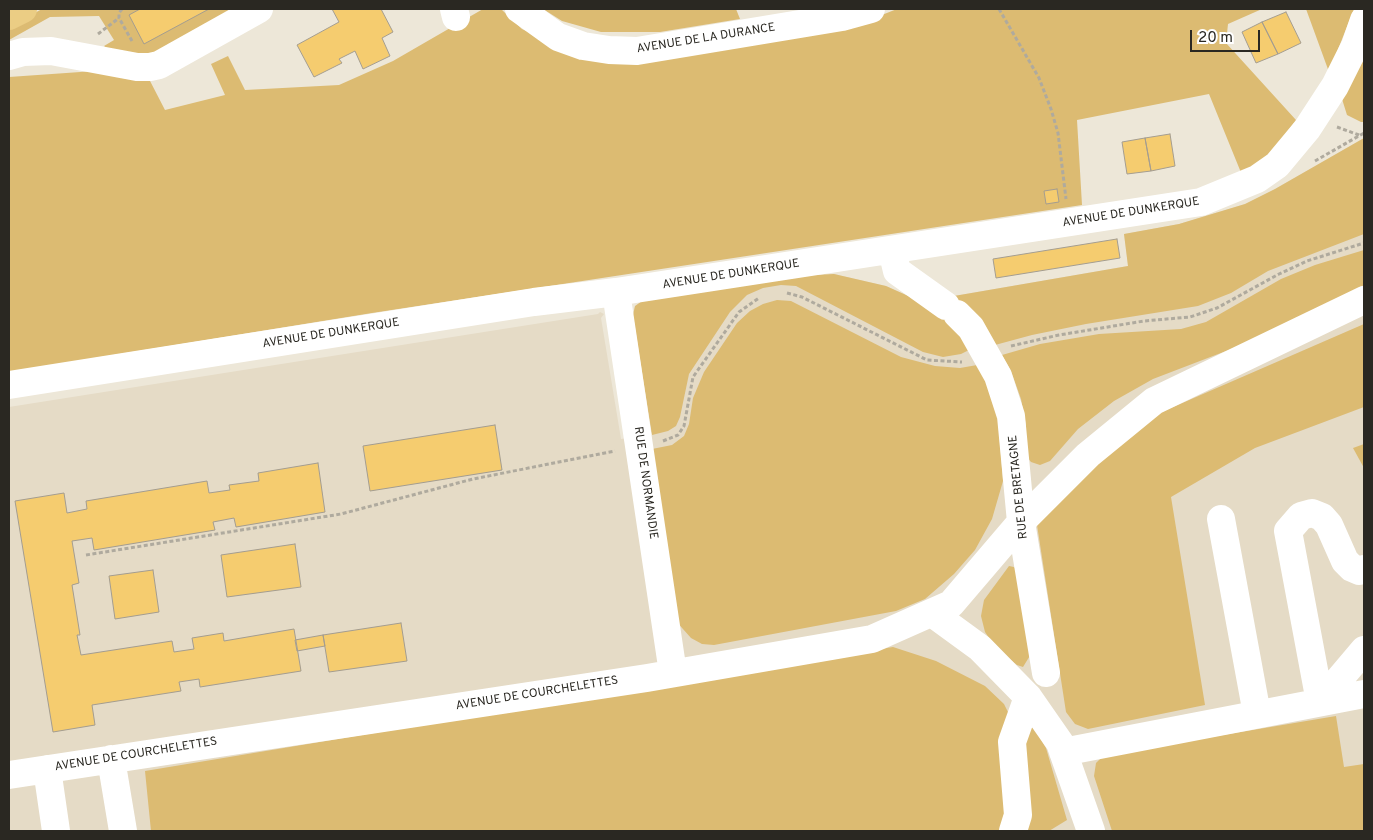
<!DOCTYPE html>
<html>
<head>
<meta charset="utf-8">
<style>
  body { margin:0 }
  #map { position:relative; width:1373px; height:840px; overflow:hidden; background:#ede7d8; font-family:Overpass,sans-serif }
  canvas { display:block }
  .frame { position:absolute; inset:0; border:10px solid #2a2822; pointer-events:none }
  .scale { position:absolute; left:1190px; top:30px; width:70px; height:22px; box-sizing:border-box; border:2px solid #2a2822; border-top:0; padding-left:6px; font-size:15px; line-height:18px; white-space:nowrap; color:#2a2822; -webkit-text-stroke:4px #fff; paint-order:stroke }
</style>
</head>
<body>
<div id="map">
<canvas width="1373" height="840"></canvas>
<div class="frame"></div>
<div class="scale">20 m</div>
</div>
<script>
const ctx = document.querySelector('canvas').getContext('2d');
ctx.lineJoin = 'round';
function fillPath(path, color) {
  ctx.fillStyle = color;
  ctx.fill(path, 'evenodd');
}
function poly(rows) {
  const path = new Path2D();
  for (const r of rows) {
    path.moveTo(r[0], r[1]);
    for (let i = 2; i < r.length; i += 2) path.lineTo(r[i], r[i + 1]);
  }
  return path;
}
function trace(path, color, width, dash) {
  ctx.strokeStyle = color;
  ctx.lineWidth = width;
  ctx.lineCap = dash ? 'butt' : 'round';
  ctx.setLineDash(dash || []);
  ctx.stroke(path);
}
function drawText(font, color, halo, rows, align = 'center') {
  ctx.font = font + ' Overpass,sans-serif';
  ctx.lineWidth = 5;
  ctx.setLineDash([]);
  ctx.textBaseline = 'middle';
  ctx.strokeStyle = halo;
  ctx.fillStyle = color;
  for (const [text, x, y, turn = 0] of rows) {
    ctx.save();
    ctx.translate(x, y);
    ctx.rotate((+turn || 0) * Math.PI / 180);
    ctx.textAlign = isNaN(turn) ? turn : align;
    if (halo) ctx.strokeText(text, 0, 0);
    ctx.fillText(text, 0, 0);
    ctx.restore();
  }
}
const built = poly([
  [1364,138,1364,831,9,831,9,407,598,314,600,312,604,314,601,318,621,439,652,435,633,315,635,306,834,274,886,286,915,299,954,296,1128,266,1124,234,1179,224,1245,204,1275,189]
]);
const green = poly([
  [42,9,233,9,150,60,111,53,104,46,114,40,99,16,50,17,9,40,9,27],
  [483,9,501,9,522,29,586,58,859,24,897,9,1262,9,1228,24,1226,43,1296,120,1273,151,1242,175,1209,94,1077,120,1082,205,372,313,9,372,9,77,109,70,149,79,165,110,225,95,211,64,228,56,245,90,339,85,393,61],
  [543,9,736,9,740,19,660,32,601,32,562,21],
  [1306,9,1354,9,1329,72],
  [1364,45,1364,122,1361,122,1347,115,1342,99],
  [1364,138,1364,234,1268,271,1231,293,1198,306,1086,324,1032,335,995,345,976,319,954,296,1128,266,1124,234,1179,224,1245,204,1275,189],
  [1364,250,1364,285,1273,333,1153,379,1114,401,1078,429,1050,461,1040,465,1031,462,1026,456,1024,448,1026,425,1021,399,1011,371,1002,355,1040,344,1099,334,1181,329,1206,322,1281,279,1315,265],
  [834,274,886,286,915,299,950,320,973,348,961,354,943,357,923,352,796,286,781,285,763,288,747,295,730,312,689,374,680,417,676,426,668,431,652,435,633,315,635,306,642,301,813,275],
  [777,300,791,301,901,357,935,366,960,368,983,364,996,394,1003,481,992,519,975,550,954,574,925,599,896,611,714,645,702,644,691,638,675,620,652,449,672,445,684,436,689,424,693,398,704,372,737,323,750,311,763,304],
  [1364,324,1364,407,1255,448,1171,497,1205,705,1088,729,1075,724,1066,712,1037,525,1114,443,1157,414],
  [1364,444,1364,468,1353,448],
  [1009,566,1014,567,1019,573,1031,654,1023,667,1017,665,996,648,985,632,981,616,984,600],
  [893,647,936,661,985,686,1004,704,1009,714,1006,803,1004,823,999,831,151,831,145,771],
  [1336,716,1344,767,1364,764,1364,831,1112,831,1094,776,1096,763,1104,755],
  [1026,721,1036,731,1046,748,1067,820,1049,831,1024,831,1022,747]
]);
const building = poly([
  [140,9,209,9,144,44,129,15,140,9],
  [332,9,381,9,393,32,382,38,390,56,363,69,355,51,339,59,342,63,314,77,297,45,339,22,332,9],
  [1286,12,1301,43,1278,54,1262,22,1286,12],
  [1262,22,1278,54,1256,63,1242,32,1262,22],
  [1170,134,1175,166,1151,171,1145,138,1170,134],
  [1145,138,1151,171,1127,174,1122,142,1145,138],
  [1057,189,1059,202,1046,204,1044,191,1057,189],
  [1117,239,1120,258,996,278,993,259,1117,239],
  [495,425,502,470,370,491,363,446,495,425],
  [318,463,325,512,236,527,234,518,213,522,215,530,94,550,92,538,72,541,79,583,72,585,80,635,77,635,81,655,172,641,174,652,194,649,192,638,223,633,224,641,294,629,301,671,200,687,199,679,179,682,181,691,92,705,95,725,53,732,15,501,64,493,67,513,87,509,86,501,207,481,209,493,230,490,229,485,259,481,258,473,318,463],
  [295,544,301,587,227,597,221,555,295,544],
  [153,570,159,612,115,619,109,576,153,570],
  [401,623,407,661,329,672,323,635,401,623],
  [323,635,325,646,297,651,295,640,323,635]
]);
const path = poly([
  [122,9,119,13,119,18,132,41],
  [999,9,1039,78,1051,109,1058,133,1066,199],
  [98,34,119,18],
  [1337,127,1359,135],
  [1315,161,1364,133],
  [787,293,802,297,927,360,962,362],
  [1011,346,1059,335,1144,321,1190,317,1217,308,1279,274,1307,261,1364,243],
  [663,441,678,435,684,426,693,377,739,312,759,298],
  [86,555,341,514,473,479,615,451]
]);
const minor = poly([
  [454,9,456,17],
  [519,9,558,37,583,46,609,50,637,51,842,17,871,9],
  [9,56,23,52,51,51,137,67,150,67,159,65,259,9],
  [892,250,897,271,946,306],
  [616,292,673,673],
  [957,314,971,328,998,376,1011,416,1021,522,1046,673],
  [9,385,534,302,616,292,1201,202,1257,179,1277,165,1307,129,1335,86,1355,46,1364,20],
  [1221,519,1257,714],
  [932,613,980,648,1028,697,1060,743,1091,831],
  [1320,702,1288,531,1301,516,1312,513,1322,517,1329,525,1345,561,1352,568,1359,571,1364,569],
  [1320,702,1364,650],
  [1063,752,1364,694],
  [111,759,123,831],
  [47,769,56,831],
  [9,775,647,678,872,639,951,604,1021,522,1088,455,1154,401,1364,300],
  [1013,831,1018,815,1012,742,1028,697]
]);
const major = poly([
  [9,16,23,9]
]);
const streetNames = [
  ["AVENUE DE LA DURANCE",706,39,-9],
  ["AVENUE DE DUNKERQUE",1131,213,-9],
  ["AVENUE DE DUNKERQUE",731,275,-9],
  ["AVENUE DE DUNKERQUE",331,334,-9],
  ["RUE DE NORMANDIE",645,483,82],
  ["RUE DE BRETAGNE",1019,487,-96],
  ["AVENUE DE COURCHELETTES",537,694,-9],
  ["AVENUE DE COURCHELETTES",136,755,-9]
];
fillPath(built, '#e5dbc6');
fillPath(green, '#dcbb72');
fillPath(building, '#f5cc6f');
trace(building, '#a49d90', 1);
trace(path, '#afaa9e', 3, [4, 2.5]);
trace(minor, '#fff', 28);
trace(major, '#ebcd84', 28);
drawText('12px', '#2a2822', '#fff', streetNames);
</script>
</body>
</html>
